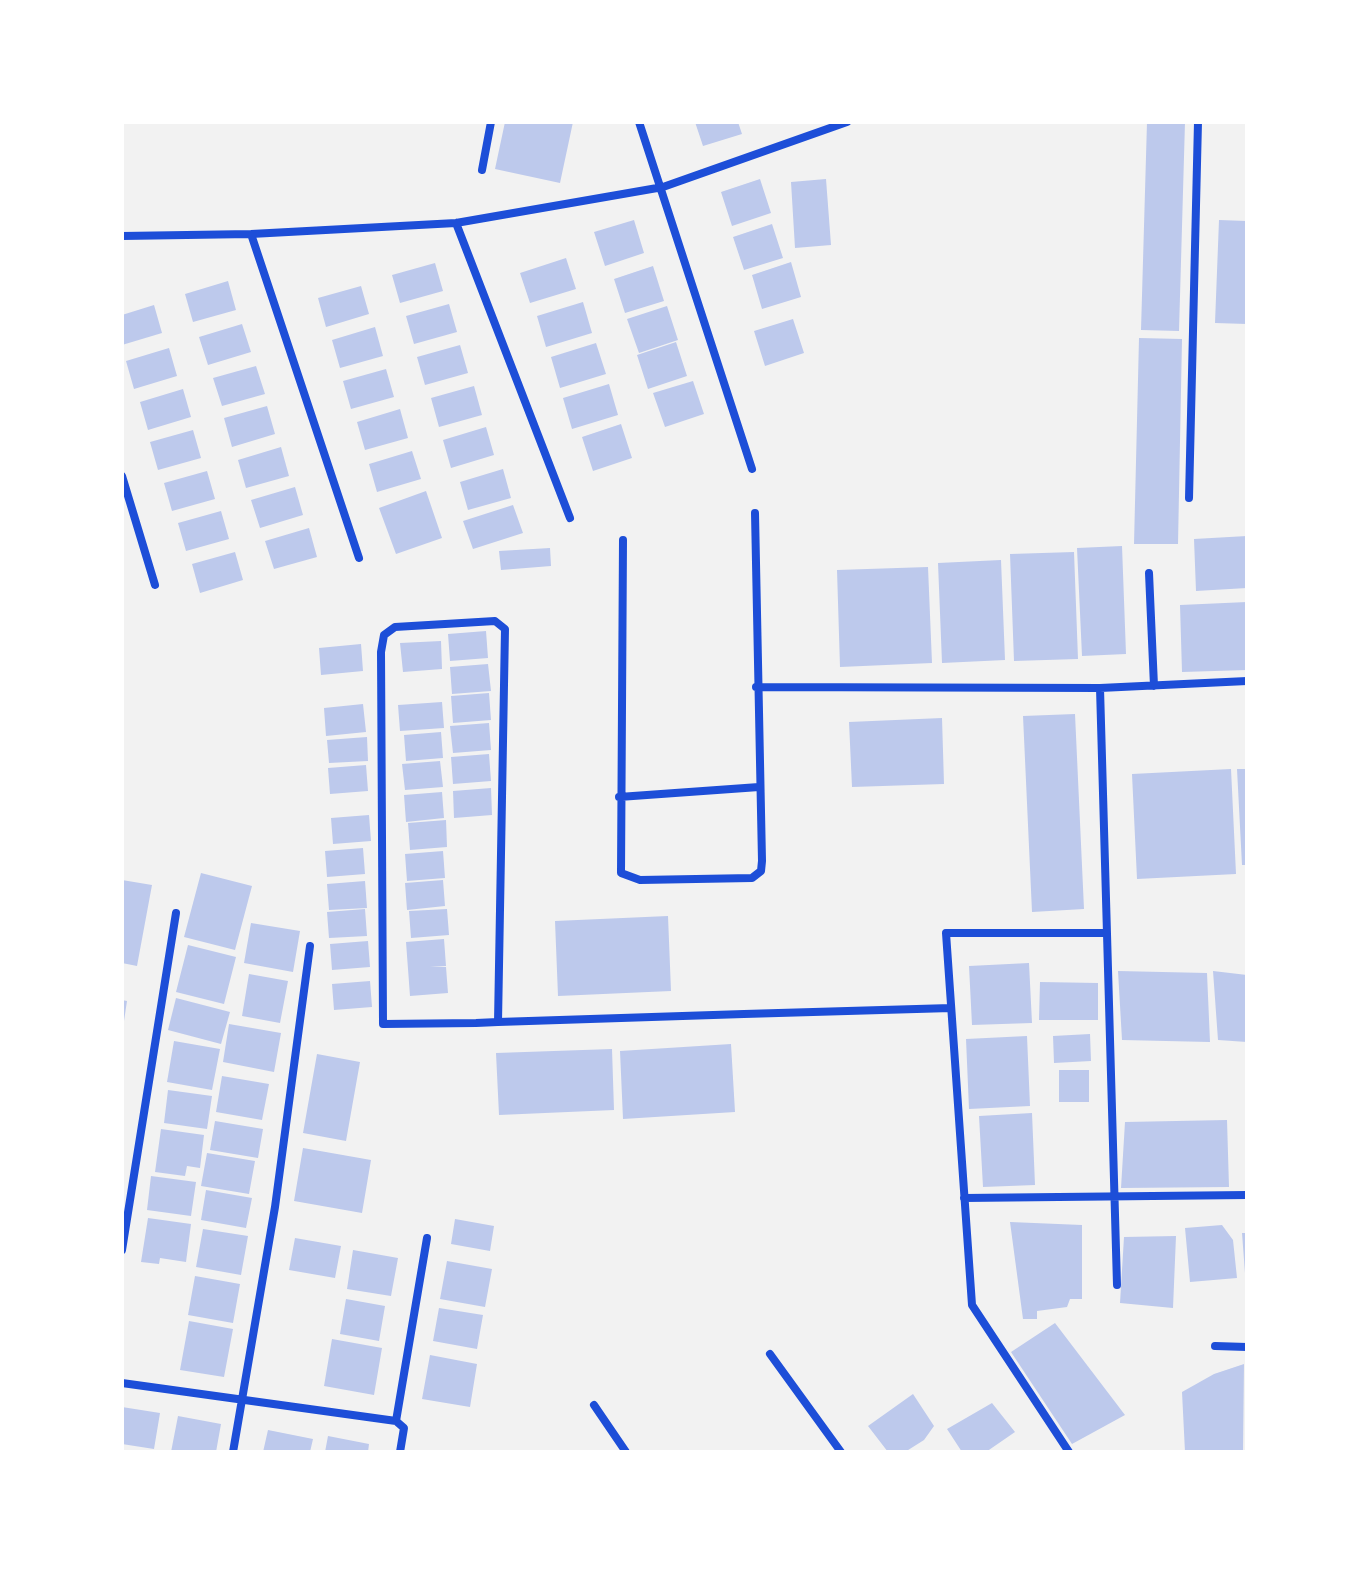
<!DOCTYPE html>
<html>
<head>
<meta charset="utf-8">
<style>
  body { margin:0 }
  #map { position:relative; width:1369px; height:1574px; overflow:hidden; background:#f2f2f2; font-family:"Alegreya Sans",sans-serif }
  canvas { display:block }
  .frame { position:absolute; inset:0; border:124px solid #fff; pointer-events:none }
</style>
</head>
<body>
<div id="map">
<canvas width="1369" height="1574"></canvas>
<div class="frame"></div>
</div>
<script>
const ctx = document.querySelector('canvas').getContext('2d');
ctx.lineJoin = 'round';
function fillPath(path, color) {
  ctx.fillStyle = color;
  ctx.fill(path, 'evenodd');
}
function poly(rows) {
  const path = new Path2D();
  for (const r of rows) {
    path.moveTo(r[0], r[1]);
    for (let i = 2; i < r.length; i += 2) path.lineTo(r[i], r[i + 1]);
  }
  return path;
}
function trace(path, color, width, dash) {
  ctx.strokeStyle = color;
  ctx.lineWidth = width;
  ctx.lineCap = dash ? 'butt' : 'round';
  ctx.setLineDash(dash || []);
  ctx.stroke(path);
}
const building = poly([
  [505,122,573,122,560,183,495,169],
  [695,122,738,122,742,134,703,146],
  [1147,122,1185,122,1179,331,1141,330],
  [760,179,771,213,732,226,721,192],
  [826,179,831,245,795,248,791,182],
  [634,220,644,253,605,266,594,232],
  [1219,220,1247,221,1247,324,1215,323],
  [772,224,783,258,744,270,733,237],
  [566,258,576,289,530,303,520,273],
  [791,262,801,297,762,309,752,275],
  [435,263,443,291,400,303,392,275],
  [653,266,664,301,625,313,614,279],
  [228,281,236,310,193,322,185,294],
  [361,286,369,314,326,327,318,298],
  [583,302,592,333,546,347,537,316],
  [449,304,457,332,414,344,406,316],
  [154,305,162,333,122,345,122,315],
  [667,306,678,340,639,353,627,319],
  [793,319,804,353,765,366,754,331],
  [242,324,251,352,208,365,199,337],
  [375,327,383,356,340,368,332,340],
  [1139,338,1182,339,1178,544,1134,544],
  [676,342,687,376,648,389,637,355],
  [596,343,606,374,560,388,551,357],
  [460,345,468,373,425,385,417,357],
  [169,348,177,376,134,389,126,361],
  [256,366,265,394,222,406,213,378],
  [386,369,394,397,351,409,343,381],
  [693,381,704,414,665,427,653,393],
  [609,384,618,415,572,429,563,398],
  [474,386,482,415,439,427,431,398],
  [183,389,191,417,148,430,140,402],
  [267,406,275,434,232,447,224,418],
  [400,409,408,438,365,450,357,422],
  [621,424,632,458,593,471,582,437],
  [486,427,494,455,451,468,443,440],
  [193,430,201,458,158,470,150,442],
  [281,447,289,476,246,488,238,460],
  [412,451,421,479,377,492,369,464],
  [503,469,511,498,468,510,460,482],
  [207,471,215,499,172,511,164,483],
  [295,487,303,515,260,528,251,500],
  [426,491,442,538,396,554,379,508],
  [513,505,523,533,473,549,463,521],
  [221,511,229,539,186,551,178,523],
  [309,528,317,557,274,569,265,541],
  [1247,536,1247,588,1196,591,1194,539],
  [1122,546,1126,654,1082,656,1077,548],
  [550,548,551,566,501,570,499,551],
  [235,552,243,580,200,593,192,564],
  [1074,552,1078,659,1014,661,1010,554],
  [1001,560,1005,660,942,663,938,563],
  [928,567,932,663,840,667,837,570],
  [1247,602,1247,670,1182,672,1180,605],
  [486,631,488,658,450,661,448,634],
  [441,641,442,669,403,672,400,643],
  [361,644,363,671,321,675,319,648],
  [488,664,491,691,452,694,450,667],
  [489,693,491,720,453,723,451,696],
  [442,702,444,728,400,731,398,705],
  [363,704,366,732,326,736,324,708],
  [1075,714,1084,909,1032,912,1023,716],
  [942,718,944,784,852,787,849,722],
  [489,723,491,750,453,753,450,726],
  [441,732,443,758,406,761,404,735],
  [367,737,368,761,329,763,327,740],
  [489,754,491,781,453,784,451,757],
  [440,761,443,787,405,790,402,764],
  [366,765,368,791,330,794,328,768],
  [1231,769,1236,874,1137,879,1132,774],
  [1237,769,1247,769,1247,865,1242,865],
  [491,788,492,815,454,818,453,791],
  [442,792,444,818,406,822,404,795],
  [369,815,371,841,333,844,331,818],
  [446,820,447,847,410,850,408,823],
  [363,848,365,874,327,877,325,851],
  [443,851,445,878,407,881,405,854],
  [201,873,252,886,235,950,184,937],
  [122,880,152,885,137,966,122,963],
  [443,880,445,906,407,910,405,883],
  [365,881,367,908,329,910,327,884],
  [365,909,367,936,329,938,327,912],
  [447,909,449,935,411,938,409,911],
  [668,916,671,991,558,996,555,921],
  [251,923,300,931,293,972,244,963],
  [444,939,446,966,430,967,446,967,448,993,410,996,406,942],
  [368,941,370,967,332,970,330,944],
  [188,945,236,957,224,1004,176,992],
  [1029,963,1032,1023,972,1025,969,966],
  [1118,971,1207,973,1210,1042,1122,1040],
  [1213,971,1247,975,1247,1042,1218,1040],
  [249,974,288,981,280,1023,242,1016],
  [370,981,372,1007,334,1010,332,984],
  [1040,982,1098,983,1098,1020,1039,1020],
  [176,998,230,1012,221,1044,168,1030],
  [122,1000,127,1001,124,1021,122,1021],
  [229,1024,281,1033,274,1072,223,1062],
  [1090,1034,1091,1061,1054,1063,1053,1036],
  [1027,1036,1030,1106,969,1109,966,1039],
  [174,1041,220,1049,212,1090,167,1082],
  [731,1044,735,1112,623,1119,620,1051],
  [612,1049,614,1110,499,1115,496,1053],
  [317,1054,360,1062,346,1141,303,1133],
  [1059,1070,1089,1070,1089,1102,1059,1102],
  [222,1076,269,1084,262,1120,216,1112],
  [168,1090,212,1096,207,1129,164,1123],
  [1032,1113,1035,1185,983,1187,979,1116],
  [1227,1120,1229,1187,1121,1188,1125,1122],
  [215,1121,263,1129,258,1158,210,1150],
  [161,1129,204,1135,200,1168,187,1166,185,1176,155,1172],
  [303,1148,371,1160,362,1213,294,1201],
  [207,1153,255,1161,249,1194,201,1186],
  [151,1176,196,1182,191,1216,147,1210],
  [206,1190,252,1198,246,1228,201,1220],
  [148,1218,191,1224,186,1262,160,1258,159,1264,141,1262],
  [455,1219,494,1226,490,1251,451,1244],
  [1010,1222,1082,1225,1082,1299,1070,1299,1067,1307,1037,1311,1037,1319,1023,1319],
  [1222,1225,1233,1240,1237,1278,1190,1282,1185,1228],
  [203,1229,248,1236,241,1275,196,1267],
  [1242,1233,1247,1233,1247,1273,1245,1273],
  [1176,1236,1173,1308,1120,1303,1124,1237],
  [295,1238,341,1246,335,1278,289,1270],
  [353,1250,398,1258,391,1296,347,1289],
  [447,1261,492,1269,485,1307,440,1299],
  [195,1276,240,1284,233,1323,188,1315],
  [346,1299,385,1306,379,1341,340,1334],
  [439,1308,483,1315,477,1349,433,1341],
  [189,1321,233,1329,224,1377,180,1370],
  [1055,1323,1125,1415,1072,1444,1011,1352],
  [332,1339,382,1348,374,1395,324,1386],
  [430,1355,477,1364,470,1407,422,1399],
  [1244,1364,1243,1452,1185,1452,1182,1392,1214,1374],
  [913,1394,934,1426,924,1440,905,1452,888,1452,868,1426],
  [992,1403,1015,1432,986,1452,962,1452,947,1429],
  [122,1407,160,1413,154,1449,122,1444],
  [178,1416,221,1424,216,1452,171,1452],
  [268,1430,313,1439,310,1452,263,1452],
  [328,1436,369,1444,368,1452,325,1452]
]);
const minor = poly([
  [639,122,752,469],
  [482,170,491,122],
  [456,223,570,518],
  [251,234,359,558],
  [122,236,251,234,456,223,663,187,847,122],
  [122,476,155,585],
  [1189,498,1198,122],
  [623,540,621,873,640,880,752,878,761,871,762,861,755,513],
  [1149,573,1154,686],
  [756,687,1100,688,1247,681],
  [1100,688,1117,1285],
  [619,797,759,787],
  [498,1022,505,629,495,621,395,627,384,635,381,652,383,1024,476,1023,498,1022,744,1014,951,1008],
  [964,1198,1247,1195],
  [122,1250,176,913],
  [1215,1346,1247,1347],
  [770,1354,841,1452],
  [122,1383,396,1421,404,1428,400,1452],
  [594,1405,626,1452],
  [396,1421,427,1238],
  [233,1452,275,1207,310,946],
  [1069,1452,972,1305,946,933,1104,933]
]);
fillPath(building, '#bdc9ec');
trace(minor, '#1d4ed8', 8);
</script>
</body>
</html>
